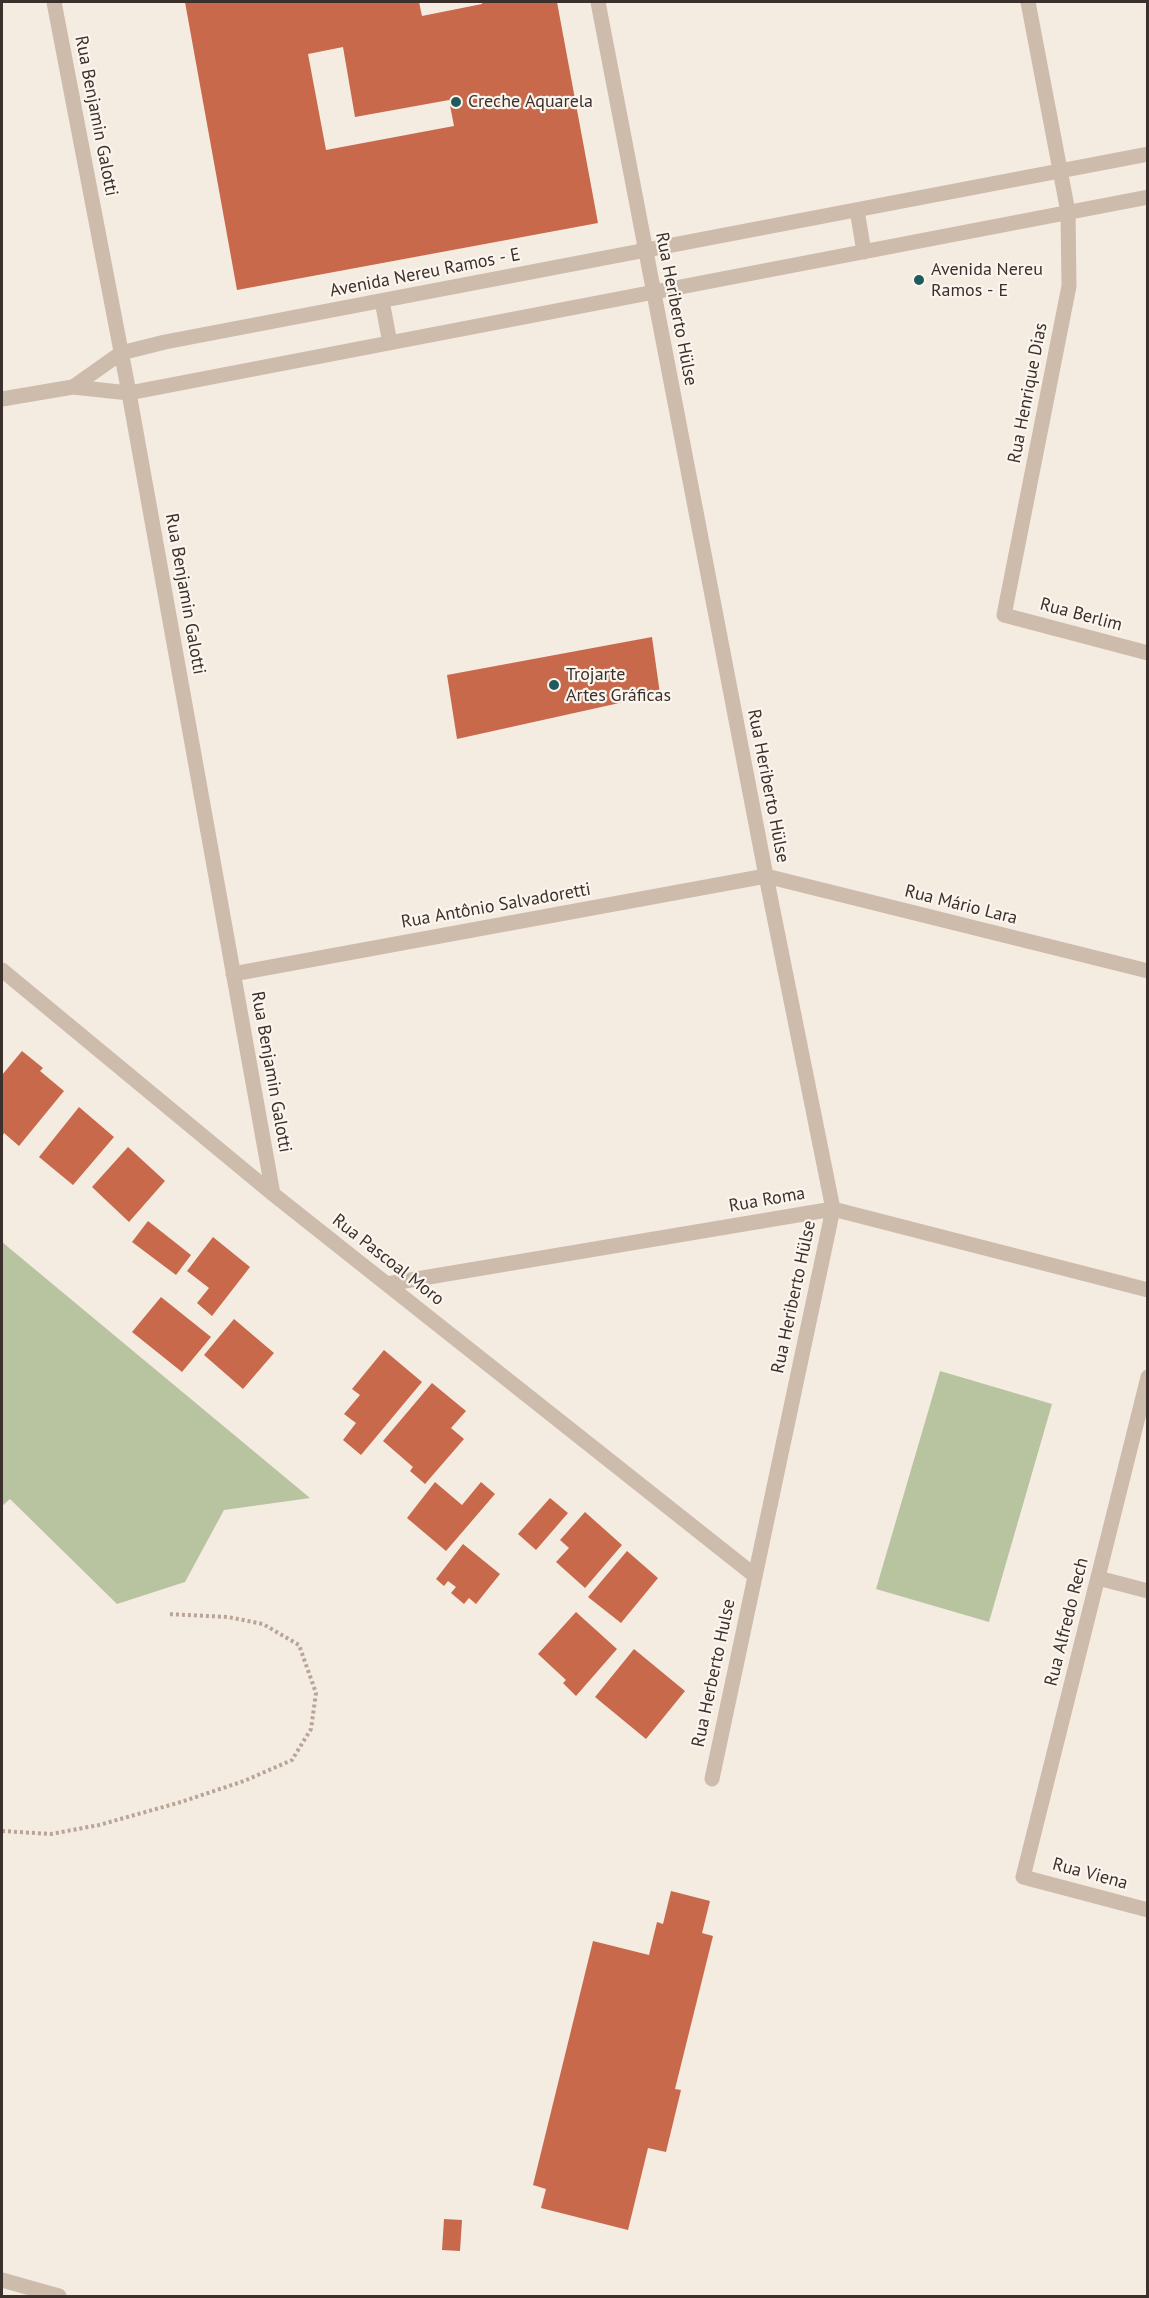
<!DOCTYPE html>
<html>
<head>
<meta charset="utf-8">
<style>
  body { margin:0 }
  #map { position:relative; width:1149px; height:2298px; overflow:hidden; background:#f4ebe1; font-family:"PT Sans",sans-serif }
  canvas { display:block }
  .frame { position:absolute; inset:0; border:3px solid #3b302b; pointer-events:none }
</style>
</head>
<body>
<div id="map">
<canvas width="1149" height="2298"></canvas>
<div class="frame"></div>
</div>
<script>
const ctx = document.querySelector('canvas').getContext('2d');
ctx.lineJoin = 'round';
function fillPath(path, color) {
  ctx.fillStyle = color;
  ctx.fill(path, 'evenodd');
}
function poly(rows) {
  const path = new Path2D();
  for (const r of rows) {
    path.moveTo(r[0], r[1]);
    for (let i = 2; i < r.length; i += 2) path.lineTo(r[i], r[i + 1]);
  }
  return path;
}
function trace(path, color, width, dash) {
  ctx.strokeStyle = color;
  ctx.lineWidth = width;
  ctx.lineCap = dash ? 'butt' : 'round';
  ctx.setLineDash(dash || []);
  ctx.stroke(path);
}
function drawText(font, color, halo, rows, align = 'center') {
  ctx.font = font + ' "PT Sans",sans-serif';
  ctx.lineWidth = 4.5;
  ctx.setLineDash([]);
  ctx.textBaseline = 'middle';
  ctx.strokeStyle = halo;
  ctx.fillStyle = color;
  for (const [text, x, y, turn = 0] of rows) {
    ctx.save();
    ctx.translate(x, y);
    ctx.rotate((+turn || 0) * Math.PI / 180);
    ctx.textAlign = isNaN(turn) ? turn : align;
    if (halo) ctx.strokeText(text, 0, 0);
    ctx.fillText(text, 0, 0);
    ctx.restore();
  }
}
const green = poly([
  [2,1242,310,1498,224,1510,185,1582,117,1604,10,1499,2,1506],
  [940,1371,1052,1404,989,1622,876,1589]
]);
const building = poly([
  [185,2,419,2,422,16,482,4,482,2,557,2,598,223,237,290],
  [343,47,355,117,449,100,454,126,326,150,308,54],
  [652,637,660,694,457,739,447,675],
  [22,1051,43,1068,40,1071,64,1091,19,1146,4,1133,2,1137,2,1075],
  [79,1107,114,1137,73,1185,39,1157],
  [128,1147,165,1181,129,1222,92,1187],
  [148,1221,191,1255,176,1275,132,1242],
  [213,1237,250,1267,212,1316,197,1303,209,1288,187,1271],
  [161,1297,211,1337,182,1372,132,1332],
  [234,1319,274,1353,243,1389,204,1355],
  [384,1350,422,1382,361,1455,343,1440,356,1423,344,1414,360,1395,352,1389],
  [432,1383,466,1411,451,1428,464,1439,425,1484,410,1471,413,1467,383,1441],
  [435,1482,462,1505,481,1482,495,1494,446,1551,407,1518],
  [550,1498,568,1513,536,1550,518,1534],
  [585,1512,622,1545,585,1588,556,1562,569,1548,560,1540],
  [463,1544,500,1574,476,1604,469,1598,464,1604,451,1593,456,1587,448,1581,444,1586,436,1579],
  [627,1551,658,1578,621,1623,588,1597],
  [576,1612,617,1649,576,1696,563,1683,566,1680,538,1654],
  [634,1649,685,1691,646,1739,595,1697],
  [671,1891,710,1901,702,1933,713,1936,675,2089,681,2090,666,2152,648,2148,628,2230,541,2208,546,2189,533,2185,593,1941,649,1955,657,1922,663,1924],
  [444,2219,462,2220,460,2251,442,2250]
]);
const path = poly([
  [2,1831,51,1834,99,1825,181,1802,244,1781,292,1760,311,1729,316,1693,299,1645,263,1624,228,1617,167,1614]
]);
const minor = poly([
  [54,2,129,393,273,1194],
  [598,2,766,876,833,1209,712,1779],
  [1028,2,1068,212,1069,286,1004,615,1148,653],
  [857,210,864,252],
  [382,301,390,343],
  [73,387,121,353,165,342,1148,154],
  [2,399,73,387,129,393,1148,197],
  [2,970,273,1194,754,1575],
  [233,974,766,876,1148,971],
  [387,1284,833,1209,1148,1290],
  [1148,1377,1023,1877,1148,1910],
  [1098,1578,1148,1591],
  [2,2280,59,2296]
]);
const markers = [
  [456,102,6,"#1f5a5e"],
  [919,280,6,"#1f5a5e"],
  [554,685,6,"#1f5a5e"]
];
const poiNames = [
  ["Creche Aquarela",468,102],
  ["Avenida Nereu",931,270],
  ["Ramos - E",931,291],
  ["Trojarte",566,675],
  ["Artes Gráficas",566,696]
];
const streetNames = [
  ["Rua Benjamin Galotti",96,116,79],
  ["Avenida Nereu Ramos - E",425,273,-11],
  ["Rua Heriberto Hülse",676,309,79],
  ["Rua Henrique Dias",1028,393,-79],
  ["Rua Benjamin Galotti",185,594,80],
  ["Rua Berlim",1081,615,15],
  ["Rua Heriberto Hülse",768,786,79],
  ["Rua Mário Lara",961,905,14],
  ["Rua Antônio Salvadoretti",496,906,-10],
  ["Rua Benjamin Galotti",271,1072,80],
  ["Rua Roma",767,1200,-10],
  ["Rua Pascoal Moro",388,1260,38],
  ["Rua Heriberto Hülse",794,1297,-78],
  ["Rua Alfredo Rech",1067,1622,-76],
  ["Rua Herberto Hulse",714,1673,-78],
  ["Rua Viena",1090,1874,15]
];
fillPath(green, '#b8c4a0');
fillPath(building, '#c8694b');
trace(path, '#b9a596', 4, [3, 3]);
trace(minor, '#cdbbac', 15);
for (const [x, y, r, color] of markers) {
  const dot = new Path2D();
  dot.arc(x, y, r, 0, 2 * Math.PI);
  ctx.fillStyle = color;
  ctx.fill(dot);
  trace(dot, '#fbf5ee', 2);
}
drawText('18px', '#3b302b', '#fbf5ee', poiNames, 'left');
drawText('18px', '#3b302b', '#fbf5ee', streetNames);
</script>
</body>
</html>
